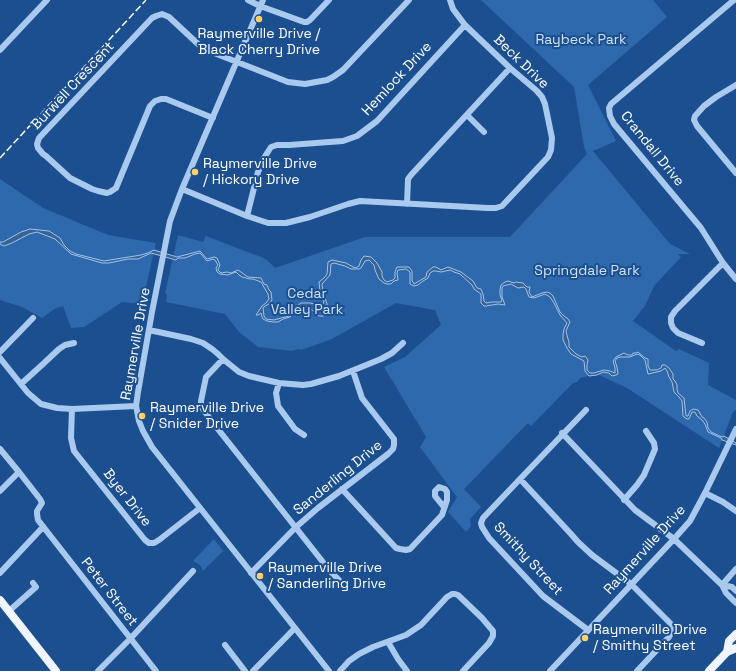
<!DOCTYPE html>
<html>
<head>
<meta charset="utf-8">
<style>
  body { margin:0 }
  canvas { display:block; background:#1b4f8f }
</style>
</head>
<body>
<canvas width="736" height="671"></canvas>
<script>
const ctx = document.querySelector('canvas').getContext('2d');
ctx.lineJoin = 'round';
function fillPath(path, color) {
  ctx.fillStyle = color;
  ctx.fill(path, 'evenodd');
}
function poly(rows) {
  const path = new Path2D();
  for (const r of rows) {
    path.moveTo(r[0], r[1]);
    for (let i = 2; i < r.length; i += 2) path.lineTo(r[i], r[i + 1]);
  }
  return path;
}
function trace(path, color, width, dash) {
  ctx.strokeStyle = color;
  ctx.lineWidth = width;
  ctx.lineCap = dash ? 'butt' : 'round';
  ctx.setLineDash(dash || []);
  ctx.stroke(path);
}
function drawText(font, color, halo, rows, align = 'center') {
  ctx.font = font + ' "Space Grotesk",sans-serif';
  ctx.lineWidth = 4;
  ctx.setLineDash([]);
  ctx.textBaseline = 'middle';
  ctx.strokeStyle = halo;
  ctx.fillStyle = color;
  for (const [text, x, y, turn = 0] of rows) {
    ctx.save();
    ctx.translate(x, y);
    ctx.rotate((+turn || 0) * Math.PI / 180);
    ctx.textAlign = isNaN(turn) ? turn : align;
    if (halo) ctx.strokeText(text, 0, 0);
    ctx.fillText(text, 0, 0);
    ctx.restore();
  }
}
const green = poly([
  [481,0,653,0,667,17,588,85,616,141,593,151,670,244,690,254,678,254,681,257,654,286,645,306,633,321,676,351,679,349,709,363,708,385,736,400,736,410,733,412,719,448,627,388,597,374,580,378,577,382,573,383,531,426,528,423,464,489,481,507,470,519,471,526,466,532,448,512,457,497,420,447,426,437,384,367,405,357,441,325,435,310,396,303,332,339,301,350,298,349,292,351,258,347,239,332,225,314,166,302,167,295,165,293,178,235,203,242,206,236,250,253,259,256,267,260,275,268,365,237,510,237,587,154,584,147,574,87],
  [0,179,43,208,108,235,156,243,142,304,122,302,84,327,71,328,63,306,56,308,42,318,22,307,0,300],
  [214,539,223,551,203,571,200,565,193,561]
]);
const water = poly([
  [30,229,49,231,60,238,64,245,70,251,76,254,104,261,141,255,148,253,154,250,177,257,200,251,207,259,214,257,217,258,220,265,218,270,221,273,227,272,231,273,238,270,248,277,261,278,264,284,267,285,269,290,271,292,272,300,269,304,265,306,263,308,264,316,266,319,274,320,285,317,290,316,294,308,301,303,310,303,314,304,316,305,316,308,317,309,321,307,323,304,324,301,320,291,319,282,325,277,327,274,328,262,332,260,346,263,353,267,356,268,359,266,361,260,364,256,371,257,377,263,382,272,382,276,384,280,387,282,393,280,395,278,395,272,397,267,409,267,412,271,412,281,413,282,414,284,426,277,427,272,433,267,436,267,441,270,448,267,461,272,473,281,477,288,481,289,483,294,484,301,486,303,492,302,501,302,502,300,500,295,500,290,501,285,505,282,508,281,514,283,516,282,523,283,527,287,530,287,529,292,532,297,542,293,547,292,550,293,553,296,560,312,564,316,568,319,570,322,566,331,568,339,569,342,569,347,576,354,582,357,585,356,586,357,588,360,587,365,587,370,590,373,594,373,604,370,610,371,615,373,615,368,613,361,616,357,624,353,628,355,632,355,633,353,636,353,638,352,645,358,648,359,648,366,650,370,657,370,661,368,662,365,665,365,669,368,673,374,673,379,675,381,677,385,677,389,678,393,684,398,686,416,688,416,690,411,693,409,698,410,702,417,704,418,707,422,708,428,711,432,722,437,724,436,736,443,736,445,722,440,721,438,708,432,705,424,702,420,697,416,695,412,692,412,689,419,687,419,684,417,683,416,682,401,679,397,674,392,672,382,669,377,667,371,665,368,661,371,648,374,645,360,640,355,637,354,630,357,620,357,617,358,615,361,617,367,618,374,616,375,612,376,609,373,603,372,597,375,589,376,585,371,584,361,571,354,567,348,563,340,563,334,564,329,567,323,560,315,554,303,550,297,545,294,534,298,529,297,526,289,524,287,518,288,511,284,503,286,502,288,502,297,505,305,498,304,486,306,484,306,481,303,481,294,474,289,472,285,460,274,454,272,450,270,441,272,436,271,433,271,430,273,428,278,423,281,418,285,414,286,410,284,410,272,406,269,398,270,397,273,398,280,394,281,391,284,387,284,384,283,379,279,375,270,374,265,369,260,365,261,361,268,359,269,351,269,345,266,334,263,331,264,330,275,322,284,323,292,327,304,327,310,328,312,327,314,324,316,319,316,310,308,304,306,297,310,290,317,283,319,278,322,273,322,267,321,263,319,262,317,261,313,258,315,256,315,262,306,266,303,269,299,268,294,261,282,253,279,250,279,242,277,239,275,236,272,233,273,228,275,220,274,217,272,216,268,218,265,215,260,213,259,207,261,200,253,195,254,185,258,178,258,176,260,151,253,138,259,128,259,109,263,102,263,71,254,69,252,55,239,37,232,29,234,12,243,4,246,0,244,0,242,3,242,21,232,30,229]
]);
const minor = poly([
  [248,0,260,6,304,22,307,22,310,20,329,0],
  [263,0,182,189,170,221,152,312,138,392,136,406,139,421,143,431,152,447,329,671],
  [734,0,611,104,609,108,610,116,614,124,701,228,723,263,736,279],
  [0,50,47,0],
  [736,85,716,97,704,106,695,116,694,120,697,126,736,173],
  [467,115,484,132],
  [213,118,166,99,161,99,155,101,150,106,116,188,110,192,107,193,98,191,92,189,70,178,46,156,43,154,38,148,37,144,39,138,152,18,156,16,162,14,169,17,198,44,209,51,288,82,305,84,327,80,333,77,343,70,409,0],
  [182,189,247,216,268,223,286,223,310,217,348,204,360,201,488,208,496,208,502,206,548,157,551,150,552,138,545,104,542,97,537,91,510,68,465,25,453,9,450,0],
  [407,204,408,179,411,175,510,68],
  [247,216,258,172,264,158,271,147,277,145,289,145,343,141,357,136,377,121,465,25],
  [149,330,191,339,203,343,212,349,218,354,223,359,239,372,249,376,279,383,303,385,311,384,339,376,381,359,392,353,403,343],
  [702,343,678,333,673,328,671,323,671,317,675,311,723,263],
  [0,352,33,318],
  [0,358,28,393,41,404,57,408,72,409,136,406],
  [223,359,206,377,201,401,201,406,210,419,330,571,339,580],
  [279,383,276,393,277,399,278,406,295,429,304,435],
  [21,384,43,364,59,349,65,345,74,343],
  [72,409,71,438,74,451,145,540,149,543,154,543,159,540,200,508],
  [586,410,520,479,483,518,481,523,482,527,489,538,543,596,588,630],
  [562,433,635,510,674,539,722,585,726,593,736,603],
  [0,449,19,472,40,499,42,503,37,511,37,514,38,520,156,671],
  [520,479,571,534,578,542,592,555,631,584,672,625,672,631,669,637,637,671],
  [342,489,396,548,400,549,406,550,410,549,442,515,447,500,447,492,445,489,439,487,435,491,435,496,439,501,444,507],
  [0,491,19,472],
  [705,493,723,502,736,511],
  [624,500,637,485,644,475,655,449,654,443,646,431],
  [0,573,43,527],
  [251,573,296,527,318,508,388,454,393,449,394,445,394,439,362,398,353,371],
  [722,585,736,569],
  [722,585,732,587,736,591],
  [9,611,36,587,33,583],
  [388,642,398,659,407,671],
  [225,645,245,671],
  [98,671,130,639,193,571],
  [253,671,295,628],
  [340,671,349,661,359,654,373,647,406,635,421,625,447,597,452,594,455,594,458,595,482,618,493,631,493,636,489,643,463,671],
  [550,671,674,539,690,521,705,493,736,429]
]);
const major = poly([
  [0,600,56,671],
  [727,652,729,641,736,634],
  [709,671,727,652,736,648]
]);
const rail = poly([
  [0,158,146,0]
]);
const markers = [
  [259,19,4,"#ffd166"],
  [195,172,4,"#ffd166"],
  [142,416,4,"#ffd166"],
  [260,576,4,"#ffd166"],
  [585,638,4,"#ffd166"]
];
const poiNames = [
  ["Raymerville Drive /",259,34,"center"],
  ["Black Cherry Drive",259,50,"center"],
  ["Raymerville Drive",203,164],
  ["/ Hickory Drive",203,180],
  ["Raymerville Drive",150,408],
  ["/ Snider Drive",150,424],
  ["Raymerville Drive",268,568],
  ["/ Sanderling Drive",268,584],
  ["Raymerville Drive",593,630],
  ["/ Smithy Street",593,646]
];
const parkNames = [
  ["Raybeck Park",581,40],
  ["Springdale Park",587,271],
  ["Cedar",307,294],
  ["Valley Park",307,310]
];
const streetNames = [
  ["Beck Drive",521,62,44],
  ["Hemlock Drive",397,79,-47],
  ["Burwell Crescent",73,86,-47],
  ["Crandall Drive",652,149,51],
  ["Raymerville Drive",136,344,-80],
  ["Sanderling Drive",338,478,-39],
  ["Byer Drive",127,498,52],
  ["Raymerville Drive",645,550,-48],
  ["Smithy Street",528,559,47],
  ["Peter Street",109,592,52]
];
fillPath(green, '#2e69ad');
fillPath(water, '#3c6290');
trace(water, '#9cc4f0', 1);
trace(minor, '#a9c9ee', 6);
trace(major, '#f0f6ff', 8);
trace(rail, '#fff', 1.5, [7, 3]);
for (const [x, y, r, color] of markers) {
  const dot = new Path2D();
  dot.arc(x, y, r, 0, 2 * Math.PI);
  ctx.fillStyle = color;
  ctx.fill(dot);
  trace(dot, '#1b4f8f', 1.5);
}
drawText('14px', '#fff', '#1b4f8f', poiNames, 'left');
drawText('14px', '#cfe3fa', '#1b4f8f', parkNames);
drawText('14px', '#fff', '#1b4f8f', streetNames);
</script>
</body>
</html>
